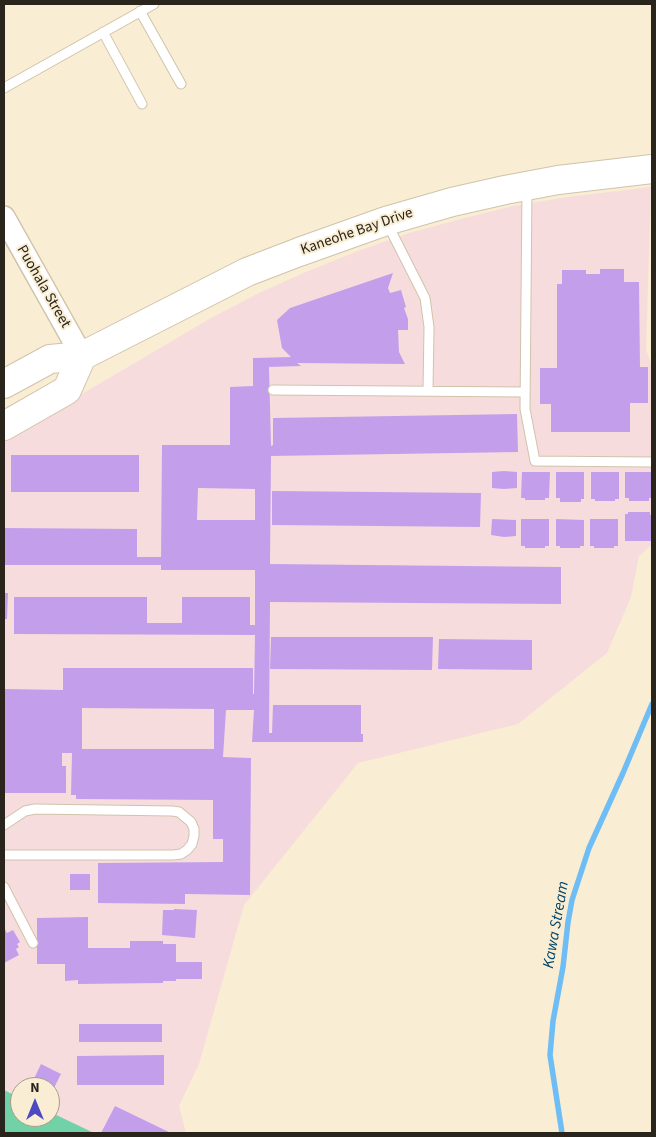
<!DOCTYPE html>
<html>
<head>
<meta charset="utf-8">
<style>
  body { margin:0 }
  #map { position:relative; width:656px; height:1137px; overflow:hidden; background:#f9edd3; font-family:"Source Sans 3",sans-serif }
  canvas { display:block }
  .frame { position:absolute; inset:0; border:5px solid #2a251c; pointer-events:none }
  .north { position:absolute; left:10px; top:1077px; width:50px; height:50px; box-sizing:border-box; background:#f9edd3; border:1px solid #a69d8a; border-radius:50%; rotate:0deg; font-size:14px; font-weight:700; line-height:20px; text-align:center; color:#2a251c }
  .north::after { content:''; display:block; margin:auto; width:18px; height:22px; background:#4e49c0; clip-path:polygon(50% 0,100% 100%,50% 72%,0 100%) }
</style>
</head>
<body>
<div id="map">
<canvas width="656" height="1137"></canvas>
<div class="frame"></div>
<div class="north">N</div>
</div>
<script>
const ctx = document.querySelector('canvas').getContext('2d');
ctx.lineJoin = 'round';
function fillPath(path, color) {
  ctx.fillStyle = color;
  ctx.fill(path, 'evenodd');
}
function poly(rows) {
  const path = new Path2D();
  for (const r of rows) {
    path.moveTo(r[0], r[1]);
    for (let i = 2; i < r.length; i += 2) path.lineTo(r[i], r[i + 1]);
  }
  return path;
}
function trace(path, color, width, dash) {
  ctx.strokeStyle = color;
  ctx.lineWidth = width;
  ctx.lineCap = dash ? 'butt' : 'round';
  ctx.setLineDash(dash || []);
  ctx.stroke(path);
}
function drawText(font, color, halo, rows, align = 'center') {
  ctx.font = font + ' "Source Sans 3",sans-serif';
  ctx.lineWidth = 4;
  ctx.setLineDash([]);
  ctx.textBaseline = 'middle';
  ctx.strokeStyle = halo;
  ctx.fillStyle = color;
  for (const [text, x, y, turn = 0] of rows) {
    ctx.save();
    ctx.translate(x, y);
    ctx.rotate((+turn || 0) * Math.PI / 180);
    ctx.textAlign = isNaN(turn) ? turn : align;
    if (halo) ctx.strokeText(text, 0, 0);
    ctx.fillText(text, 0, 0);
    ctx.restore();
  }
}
const education = poly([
  [651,187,646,350,652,366,652,545,639,556,631,597,607,653,518,724,358,763,244,905,199,1064,179,1106,186,1133,4,1133,4,440,211,318,259,293,308,271,358,251,409,233,461,219,513,206,567,197],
  [20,1087,50,1087,50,1117,20,1117]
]);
const green = poly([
  [4,1090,20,1098,20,1117,50,1117,50,1112,94,1133,4,1133]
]);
const stream = poly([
  [562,1133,550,1055,553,1021,563,967,568,922,572,900,589,848,623,773,652,704]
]);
const building = poly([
  [600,269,624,269,624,282,639,282,640,367,648,367,648,403,630,403,630,432,551,432,551,404,540,404,540,368,557,368,557,284,562,284,562,270,586,270,586,274,600,274],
  [393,273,388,288,390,293,401,290,406,307,404,308,408,319,408,330,398,330,399,352,405,364,297,363,301,366,269,367,271,446,273,445,273,418,517,414,518,452,271,456,270,564,561,567,561,604,270,602,269,733,272,733,273,705,361,705,361,734,363,734,363,742,252,742,254,710,226,710,223,757,251,758,250,895,185,894,185,904,98,903,98,863,223,862,223,839,213,839,213,800,76,799,76,795,71,795,72,753,62,753,62,766,66,766,66,793,4,793,4,689,63,690,63,668,253,668,253,694,254,694,255,635,14,634,14,597,147,597,147,623,182,623,182,597,250,597,250,625,255,625,255,570,161,570,161,565,4,565,4,528,137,529,137,557,161,557,162,445,230,445,230,387,253,386,253,358,291,357,282,348,277,320,290,308],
  [198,488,255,489,255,520,197,520],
  [82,708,214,709,214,749,82,749],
  [11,455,139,455,139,492,11,492],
  [504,471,517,472,517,488,504,489,492,488,492,472],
  [522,472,550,472,549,498,545,498,545,500,525,500,525,498,521,498],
  [556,472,584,472,584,499,581,499,581,502,560,502,560,498,556,498],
  [591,472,619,472,619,499,615,499,615,501,595,501,595,499,591,499],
  [625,472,652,472,652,498,649,498,649,501,629,501,629,498,625,498],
  [272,491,481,493,480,527,272,525],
  [628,512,650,512,650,515,652,515,652,541,625,541,625,514,628,514],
  [492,519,516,520,516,536,504,537,491,535],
  [521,519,549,519,549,546,545,546,545,548,525,548,525,546,521,546],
  [556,519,584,520,584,546,580,546,580,548,560,548,560,546,556,546],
  [590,519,618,519,618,546,614,546,614,548,594,548,594,546,590,546],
  [4,593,8,593,7,619,4,619],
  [271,637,433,637,432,670,270,669],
  [439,639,532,640,532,670,438,669],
  [70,874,90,874,90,890,70,890],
  [174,909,197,910,195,938,162,935,163,910,174,910],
  [88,917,88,948,130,948,130,941,163,941,163,944,176,944,176,962,202,962,202,979,176,979,176,981,163,981,163,983,78,984,78,980,65,981,65,964,37,964,37,918],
  [4,928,7,933,13,930,20,942,17,944,19,947,16,949,19,955,4,963],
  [79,1024,162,1024,162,1042,79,1042],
  [164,1055,164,1085,77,1085,77,1056],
  [41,1064,61,1074,50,1096,50,1087,30,1087],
  [115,1106,171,1133,101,1133]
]);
const service = poly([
  [140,11,181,84],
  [103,32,142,104],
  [4,88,154,4],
  [527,188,525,409,535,461,651,462],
  [387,223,425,298,429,327,428,391],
  [273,390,525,392],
  [4,825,25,811,35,809,172,811,179,812,191,822,194,829,194,836,192,844,187,850,181,854,173,855,4,855],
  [4,887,33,943]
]);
const tertiary = poly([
  [4,217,82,356]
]);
const primary = poly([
  [4,384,50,359,82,356,247,272,299,252,386,221,452,202,505,190,558,180,652,169],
  [4,426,67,390,82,356]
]);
const streetNames = [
  ["Kaneohe Bay Drive",357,232,-19],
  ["Puohala Street",43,287,60]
];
const waterNames = [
  ["Kawa Stream",557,925,-80]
];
fillPath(education, '#f7dcdd');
fillPath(green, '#71d2a7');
trace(stream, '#6fbdf5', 5.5);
fillPath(building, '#c39feb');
trace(service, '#d0c3ab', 11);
trace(tertiary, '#d0c3ab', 24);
trace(primary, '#d0c3ab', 30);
trace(service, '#fff', 9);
trace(tertiary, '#fff', 21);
trace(primary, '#fff', 28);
drawText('15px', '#2a251c', '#f9edd3', streetNames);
drawText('italic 16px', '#034569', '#f9edd3', waterNames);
</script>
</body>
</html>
